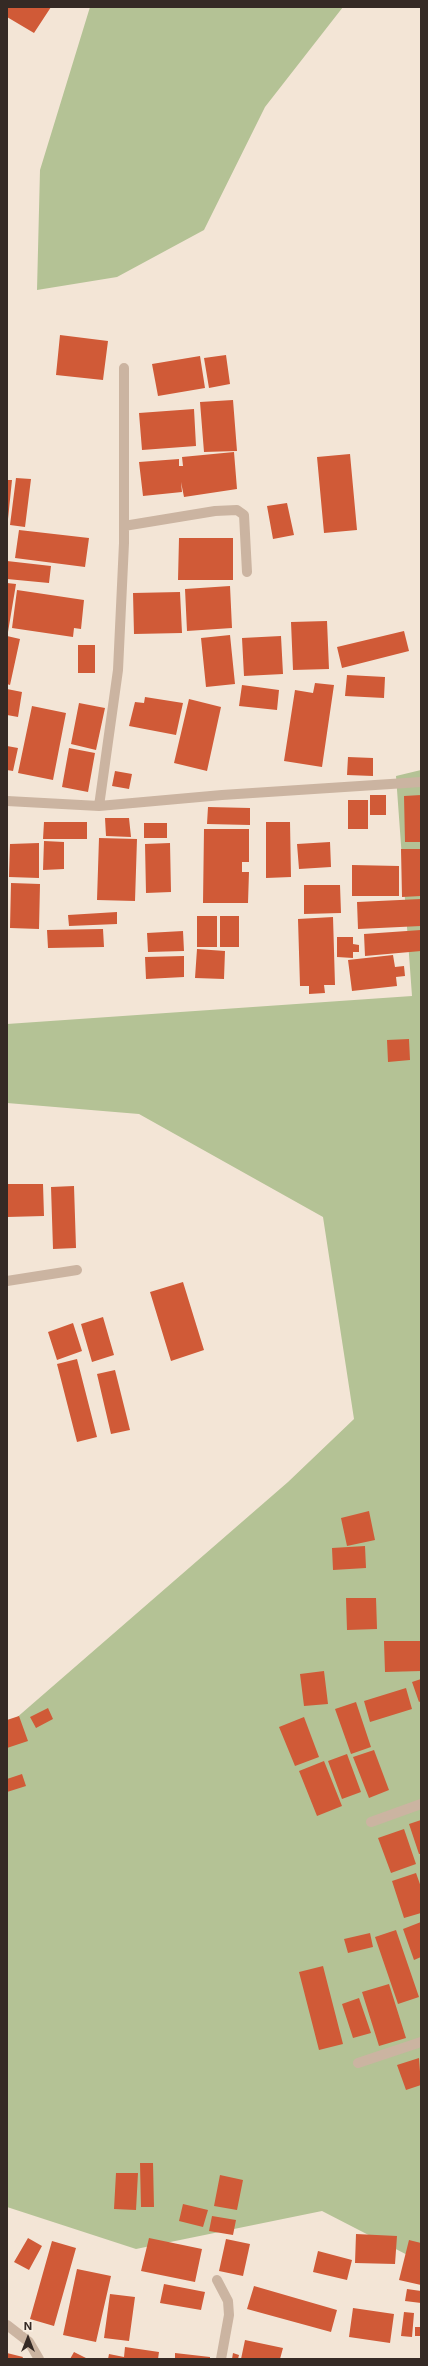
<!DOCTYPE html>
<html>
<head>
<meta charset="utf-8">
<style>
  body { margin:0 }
  #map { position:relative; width:428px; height:2366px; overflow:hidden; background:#f3e5d6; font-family:Inter,sans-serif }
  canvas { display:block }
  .frame { position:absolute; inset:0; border:8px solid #352a25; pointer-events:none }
  .north { position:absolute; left:8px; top:2318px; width:40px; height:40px; -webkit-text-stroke:3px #faefe2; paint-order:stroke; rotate:0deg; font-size:11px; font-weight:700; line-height:16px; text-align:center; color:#352a25 }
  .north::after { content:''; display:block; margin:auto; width:14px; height:18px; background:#352a25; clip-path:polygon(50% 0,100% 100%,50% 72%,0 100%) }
</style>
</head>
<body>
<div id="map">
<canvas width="428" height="2366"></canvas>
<div class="frame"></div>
<div class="north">N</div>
</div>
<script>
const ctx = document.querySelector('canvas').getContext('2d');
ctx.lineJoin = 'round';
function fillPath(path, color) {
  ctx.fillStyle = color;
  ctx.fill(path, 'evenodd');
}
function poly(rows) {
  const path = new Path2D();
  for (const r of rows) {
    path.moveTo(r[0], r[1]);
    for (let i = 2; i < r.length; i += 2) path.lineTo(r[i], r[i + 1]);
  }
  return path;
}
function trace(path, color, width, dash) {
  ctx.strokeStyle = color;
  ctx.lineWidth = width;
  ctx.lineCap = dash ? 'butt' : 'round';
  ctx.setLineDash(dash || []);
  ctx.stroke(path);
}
const green = poly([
  [90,7,343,7,265,107,204,230,117,277,37,290,40,170],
  [421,770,421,2262,322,2211,136,2249,7,2207,7,1726,288,1482,354,1419,323,1217,139,1114,7,1103,7,1024,412,996,396,776]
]);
const building = poly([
  [7,7,51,7,34,33,7,17],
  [60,335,108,341,103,380,56,375],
  [226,355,230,384,209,388,204,358],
  [200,356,205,388,158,396,152,364],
  [233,400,237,451,204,452,200,402],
  [194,409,196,446,142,450,139,413],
  [234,452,237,489,184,497,181,482,182,492,143,496,139,462,179,459,179,466,183,466,182,457],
  [350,454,357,530,324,533,317,457],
  [16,478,31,479,25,527,10,525],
  [7,480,12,480,8,519,7,518],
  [287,503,294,535,273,539,267,506],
  [19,530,89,538,85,567,15,558],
  [179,538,233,538,233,580,178,580],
  [7,561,51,566,49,583,7,579],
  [7,583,16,584,8,632,7,632],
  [230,586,232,628,187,631,185,589],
  [17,590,84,600,81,629,74,628,73,637,12,628],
  [180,592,182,633,134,634,133,593],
  [327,621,329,669,293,670,291,622],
  [404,631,409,651,342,668,337,647],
  [230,635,235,684,206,687,201,638],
  [7,636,20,639,10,685,7,684],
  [281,636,283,674,244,676,242,638],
  [78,645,95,645,95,673,78,673],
  [347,675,385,677,384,698,345,696],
  [315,683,334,685,322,767,284,761,295,690,313,693],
  [242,685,279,690,277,710,239,706],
  [7,689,22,692,18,717,7,715],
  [145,697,183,703,176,735,129,726,135,702,144,703],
  [189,699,221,707,207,771,174,763],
  [79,703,105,708,96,750,71,744],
  [32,706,66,713,53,780,18,773],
  [7,746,18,748,13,771,7,770],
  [69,748,95,753,88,792,62,787],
  [348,757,373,758,373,776,347,775],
  [115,771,132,774,129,789,112,786],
  [370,795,386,795,386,815,370,815],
  [421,795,421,842,405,842,404,796],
  [348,800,368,800,368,829,348,829],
  [208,807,250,808,250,825,207,824],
  [105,818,129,818,131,837,106,836],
  [44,822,87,822,87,839,43,839],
  [266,822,290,822,291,877,266,878],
  [144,823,167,823,167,838,144,838],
  [204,829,249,829,249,862,242,862,242,872,249,872,248,903,203,903],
  [99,838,137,839,135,901,97,900],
  [44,841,64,842,64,869,43,870],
  [330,842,331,867,299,869,297,844],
  [39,843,39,878,9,877,10,844],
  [170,843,171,892,146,893,145,844],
  [401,849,421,849,421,896,402,897],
  [352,865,399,866,399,896,352,896],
  [11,883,40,884,39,929,10,928],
  [304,885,340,885,341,913,304,914],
  [421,899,421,926,358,929,357,902],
  [117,912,117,924,69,926,68,915],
  [197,916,217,916,217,947,197,947],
  [220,916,239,916,239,947,220,947],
  [333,917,335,985,324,985,325,993,309,994,309,986,300,986,298,919],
  [103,929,104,947,48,948,47,930],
  [421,930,421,951,365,956,364,934],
  [183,931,184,951,148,952,147,933],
  [337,937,353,937,353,944,359,945,359,952,353,952,353,958,337,957],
  [197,949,225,951,224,979,195,978],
  [393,955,395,967,404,966,405,976,396,977,397,986,352,991,348,960],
  [184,956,184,977,146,979,145,957],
  [409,1039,410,1060,388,1062,387,1040],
  [7,1184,43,1184,44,1216,7,1217],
  [74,1186,76,1248,53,1249,51,1187],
  [183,1282,204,1350,171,1361,150,1292],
  [103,1317,114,1355,92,1362,81,1324],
  [73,1323,82,1351,57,1360,48,1332],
  [77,1359,97,1437,77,1442,57,1364],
  [115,1370,130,1430,111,1434,97,1374],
  [369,1511,375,1540,347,1546,341,1518],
  [365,1546,366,1568,333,1570,332,1548],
  [346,1598,376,1598,377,1629,347,1630],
  [384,1641,421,1641,421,1671,385,1672],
  [324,1671,328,1704,304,1706,300,1674],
  [421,1679,421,1701,419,1702,412,1682],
  [406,1688,412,1709,370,1722,364,1701],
  [356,1702,371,1747,351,1754,335,1709],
  [48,1708,53,1719,36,1728,30,1717],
  [19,1716,28,1741,7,1748,7,1720],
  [304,1717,319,1757,295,1766,279,1727],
  [374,1750,389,1790,369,1798,353,1757],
  [347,1754,361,1792,342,1799,328,1761],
  [324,1761,342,1806,317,1816,299,1771],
  [22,1774,26,1786,7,1792,7,1779],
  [421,1820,421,1854,419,1854,409,1824],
  [404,1829,416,1864,391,1873,378,1838],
  [416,1873,421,1887,421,1913,404,1918,392,1881],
  [421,1922,421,1957,414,1960,403,1929],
  [396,1930,419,1997,398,2004,375,1937],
  [370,1933,373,1947,348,1953,344,1939],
  [323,1966,343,2044,319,2050,299,1972],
  [389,1984,406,2038,379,2046,362,1992],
  [359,1998,371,2033,353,2038,342,2004],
  [419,2058,421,2085,406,2090,397,2065],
  [140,2163,153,2163,154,2207,141,2207],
  [116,2173,138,2173,136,2210,114,2209],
  [220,2175,243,2180,237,2210,214,2206],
  [183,2204,208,2210,203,2227,179,2221],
  [212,2216,236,2220,233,2235,209,2231],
  [356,2234,397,2236,395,2264,355,2263],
  [28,2238,42,2246,29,2270,14,2262],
  [149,2238,202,2249,195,2282,141,2271],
  [226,2239,250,2244,243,2276,219,2271],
  [409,2240,421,2243,421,2285,399,2280],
  [52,2241,76,2248,54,2326,30,2319],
  [318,2251,352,2260,347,2280,313,2272],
  [77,2269,111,2276,96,2342,63,2335],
  [164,2284,205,2292,201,2310,160,2303],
  [254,2286,337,2310,331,2332,247,2309],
  [407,2289,421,2291,421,2303,405,2301],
  [110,2294,135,2297,129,2341,104,2338],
  [353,2308,394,2314,390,2343,349,2337],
  [404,2312,414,2313,412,2337,401,2336],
  [415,2327,421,2327,421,2336,415,2336],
  [245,2340,283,2348,280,2359,241,2359],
  [125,2347,159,2352,158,2359,108,2359,109,2354,124,2357],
  [74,2352,88,2359,70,2359],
  [7,2353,23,2357,22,2359,7,2359],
  [175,2353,210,2357,210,2359,175,2359],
  [233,2353,239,2355,238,2359,232,2359]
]);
const street = poly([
  [124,526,215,511,237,510,244,515,247,572],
  [7,801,99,806,222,795,421,782],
  [99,806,118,670,124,543,124,368],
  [7,1281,77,1270],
  [371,1822,421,1804],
  [358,2063,421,2042],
  [217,2280,228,2301,229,2315,221,2359],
  [7,2325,29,2342,39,2359]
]);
fillPath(green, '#b4c295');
fillPath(building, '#d05a37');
trace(street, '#cbb4a1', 10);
</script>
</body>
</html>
